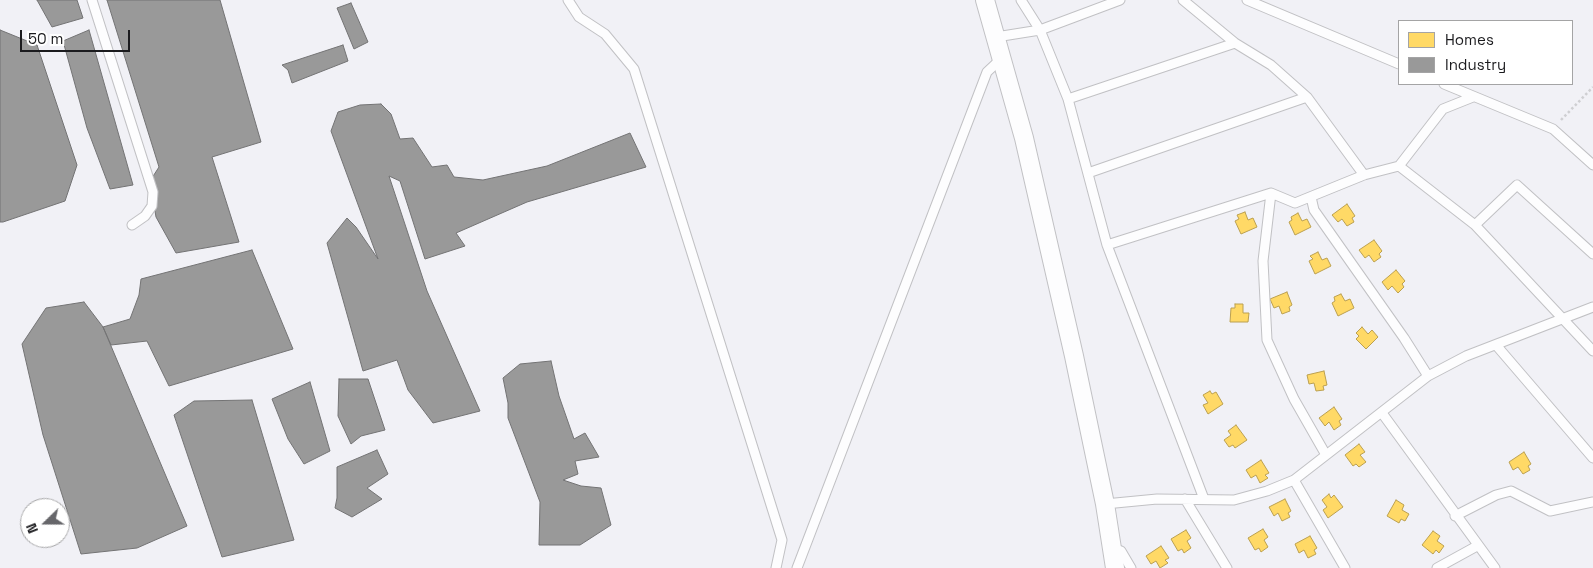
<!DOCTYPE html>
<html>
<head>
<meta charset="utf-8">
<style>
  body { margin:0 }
  #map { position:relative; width:1593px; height:568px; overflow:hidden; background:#f1f1f6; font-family:"Space Grotesk",sans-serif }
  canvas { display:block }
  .legend { position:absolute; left:1398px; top:20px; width:175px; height:65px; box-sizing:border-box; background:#fff; border:1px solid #a4a4a5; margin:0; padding:6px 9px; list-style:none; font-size:15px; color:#1b1b1e }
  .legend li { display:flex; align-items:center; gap:10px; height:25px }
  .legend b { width:25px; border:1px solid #a4a4a5 }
  .north { position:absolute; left:20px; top:498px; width:50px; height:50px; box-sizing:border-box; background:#fff; border:1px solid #a4a4a5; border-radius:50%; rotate:248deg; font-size:14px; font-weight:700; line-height:20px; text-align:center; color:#1b1b1e }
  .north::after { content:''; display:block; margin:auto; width:18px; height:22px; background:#66666a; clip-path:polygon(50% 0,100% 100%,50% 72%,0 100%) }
  .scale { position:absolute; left:20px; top:30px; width:110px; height:22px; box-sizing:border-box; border:2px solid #1b1b1e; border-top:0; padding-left:6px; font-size:15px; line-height:18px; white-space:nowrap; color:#1b1b1e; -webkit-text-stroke:4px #fff; paint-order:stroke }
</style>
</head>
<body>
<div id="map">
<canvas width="1593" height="568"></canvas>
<ul class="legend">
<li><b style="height:14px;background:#ffd966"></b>Homes</li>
<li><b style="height:14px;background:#999"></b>Industry</li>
</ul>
<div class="north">N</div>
<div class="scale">50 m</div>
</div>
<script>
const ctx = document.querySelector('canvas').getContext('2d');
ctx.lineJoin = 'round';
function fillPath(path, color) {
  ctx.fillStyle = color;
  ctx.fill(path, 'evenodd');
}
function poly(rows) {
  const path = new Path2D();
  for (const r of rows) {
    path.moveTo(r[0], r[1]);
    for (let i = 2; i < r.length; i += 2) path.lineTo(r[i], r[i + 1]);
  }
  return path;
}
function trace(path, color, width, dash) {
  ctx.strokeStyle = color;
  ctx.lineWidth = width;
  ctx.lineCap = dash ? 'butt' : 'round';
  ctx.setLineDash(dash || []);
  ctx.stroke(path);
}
const homes = poly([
  [1347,204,1355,216,1352,218,1354,222,1347,226,1342,219,1338,222,1332,215,1347,204],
  [1245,212,1248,220,1253,218,1257,227,1241,234,1235,221,1239,219,1237,215,1245,212],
  [1298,213,1302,221,1307,219,1311,227,1295,235,1289,222,1292,220,1291,217,1298,213],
  [1374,240,1382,251,1379,254,1381,257,1374,262,1369,255,1365,258,1359,250,1374,240],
  [1318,252,1322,260,1327,258,1331,266,1315,274,1309,261,1313,259,1310,256,1318,252],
  [1396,270,1405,281,1402,284,1404,287,1398,293,1392,286,1388,290,1382,282,1396,270],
  [1287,292,1292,305,1289,307,1290,311,1282,314,1279,306,1274,308,1270,299,1287,292],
  [1341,294,1345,301,1350,299,1354,308,1338,316,1332,303,1335,301,1334,297,1341,294],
  [1235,304,1243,304,1243,313,1249,313,1248,322,1230,322,1231,308,1235,308,1235,304],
  [1362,327,1368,334,1372,330,1378,337,1366,349,1356,339,1359,336,1356,333,1362,327],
  [1324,371,1327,385,1323,386,1324,390,1316,391,1314,383,1309,384,1307,375,1324,371],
  [1210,391,1212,394,1216,392,1223,404,1208,414,1203,405,1208,403,1203,395,1210,391],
  [1334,407,1342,419,1339,421,1341,425,1334,430,1329,422,1325,426,1319,418,1334,407],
  [1236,425,1247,440,1235,448,1233,445,1229,447,1224,440,1231,435,1228,431,1236,425],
  [1359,444,1365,452,1360,455,1366,462,1359,467,1356,464,1353,466,1345,455,1359,444],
  [1524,452,1531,464,1528,466,1530,470,1523,474,1518,467,1513,470,1509,462,1524,452],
  [1261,460,1269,473,1265,475,1268,478,1260,483,1256,475,1251,478,1246,470,1261,460],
  [1329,494,1331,498,1334,495,1343,507,1328,518,1323,510,1327,507,1322,500,1329,494],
  [1285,499,1291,511,1288,513,1290,517,1282,521,1278,513,1274,516,1269,507,1285,499],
  [1396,500,1404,505,1402,510,1409,514,1405,521,1401,519,1399,523,1387,516,1396,500],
  [1263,529,1268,537,1264,540,1268,547,1261,552,1259,548,1255,550,1248,538,1263,529],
  [1186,530,1191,538,1187,541,1191,548,1184,553,1182,549,1178,551,1171,539,1186,530],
  [1433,531,1440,536,1437,541,1444,546,1439,553,1436,550,1433,554,1422,545,1433,531],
  [1310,536,1317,548,1314,550,1316,554,1308,558,1304,550,1299,553,1295,544,1310,536],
  [1161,546,1169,558,1165,560,1168,563,1160,568,1156,561,1151,564,1146,556,1161,546]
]);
const industry = poly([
  [37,0,77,0,83,18,52,27,37,0],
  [107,0,220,0,261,142,212,157,239,242,176,253,156,217,150,181,159,167,107,0],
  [351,3,368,42,354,49,337,8,351,3],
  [0,30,37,45,77,165,65,201,3,222,0,222,0,30],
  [89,30,133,185,110,189,87,128,63,41,89,30],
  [343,45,348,61,292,83,288,70,282,65,343,45],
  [381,104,391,114,400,139,413,138,432,167,447,165,454,177,483,180,547,166,630,133,646,167,527,202,456,233,465,246,425,259,400,181,389,176,427,291,480,411,433,423,408,390,397,360,363,371,327,243,347,218,356,227,378,259,331,131,338,112,360,105,381,104],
  [252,250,293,349,169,386,147,341,111,345,103,327,130,319,139,295,141,279,252,250],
  [84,302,103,327,187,526,137,548,81,554,43,435,22,344,46,308,84,302],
  [551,361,559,396,574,439,585,433,599,457,575,461,578,474,563,480,581,486,601,488,611,525,580,545,539,545,540,502,508,418,508,403,503,378,520,364,551,361],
  [339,379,368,379,385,430,361,436,351,444,338,416,339,379],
  [310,382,330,451,304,464,288,439,272,399,310,382],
  [252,400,294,540,222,557,174,415,194,401,252,400],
  [377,450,388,474,367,488,382,499,352,517,335,508,337,498,337,467,377,450]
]);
const path = poly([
  [1561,120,1593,87]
]);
const service = poly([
  [92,0,153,192,152,206,145,216,132,225],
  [568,0,579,17,605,34,634,69,782,540,776,568],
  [1021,0,1040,30,1068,99,1107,245,1204,499],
  [1183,0,1235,43,1271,65,1307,97,1364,175],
  [1247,0,1399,64],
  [996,37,1040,30,1120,0],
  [1444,84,1553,129,1593,165],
  [1068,99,1235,43],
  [1399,166,1443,109,1473,97],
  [1088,173,1307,97],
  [1271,193,1263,261,1267,340,1294,399,1326,455],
  [1311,197,1314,210,1404,338,1428,376],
  [1475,225,1517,185,1593,254],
  [1107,245,1271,193,1295,203,1364,175,1399,166,1475,225,1593,351],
  [1496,345,1593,458],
  [1382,413,1495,568],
  [1294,480,1345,568],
  [1185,499,1227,568],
  [1105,504,1157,499,1234,500,1267,491,1294,480,1428,376,1466,356,1593,307],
  [1455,516,1496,495,1511,491,1550,511,1593,502],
  [1112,548,1121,551,1131,568],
  [797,568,987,72,1002,58],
  [1437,568,1477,546]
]);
const minor = poly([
  [985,0,1024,138,1074,356,1105,504,1115,568]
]);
fillPath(homes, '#ffd966');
trace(homes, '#bba050', 1);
fillPath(industry, '#999');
trace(industry, '#737374', 1);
trace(service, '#c1c1c4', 11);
trace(minor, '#c1c1c4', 20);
trace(path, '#cfcfd2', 2.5, [2.5, 2.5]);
trace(service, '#fdfdfe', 9);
trace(minor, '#fdfdfe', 18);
</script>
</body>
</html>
